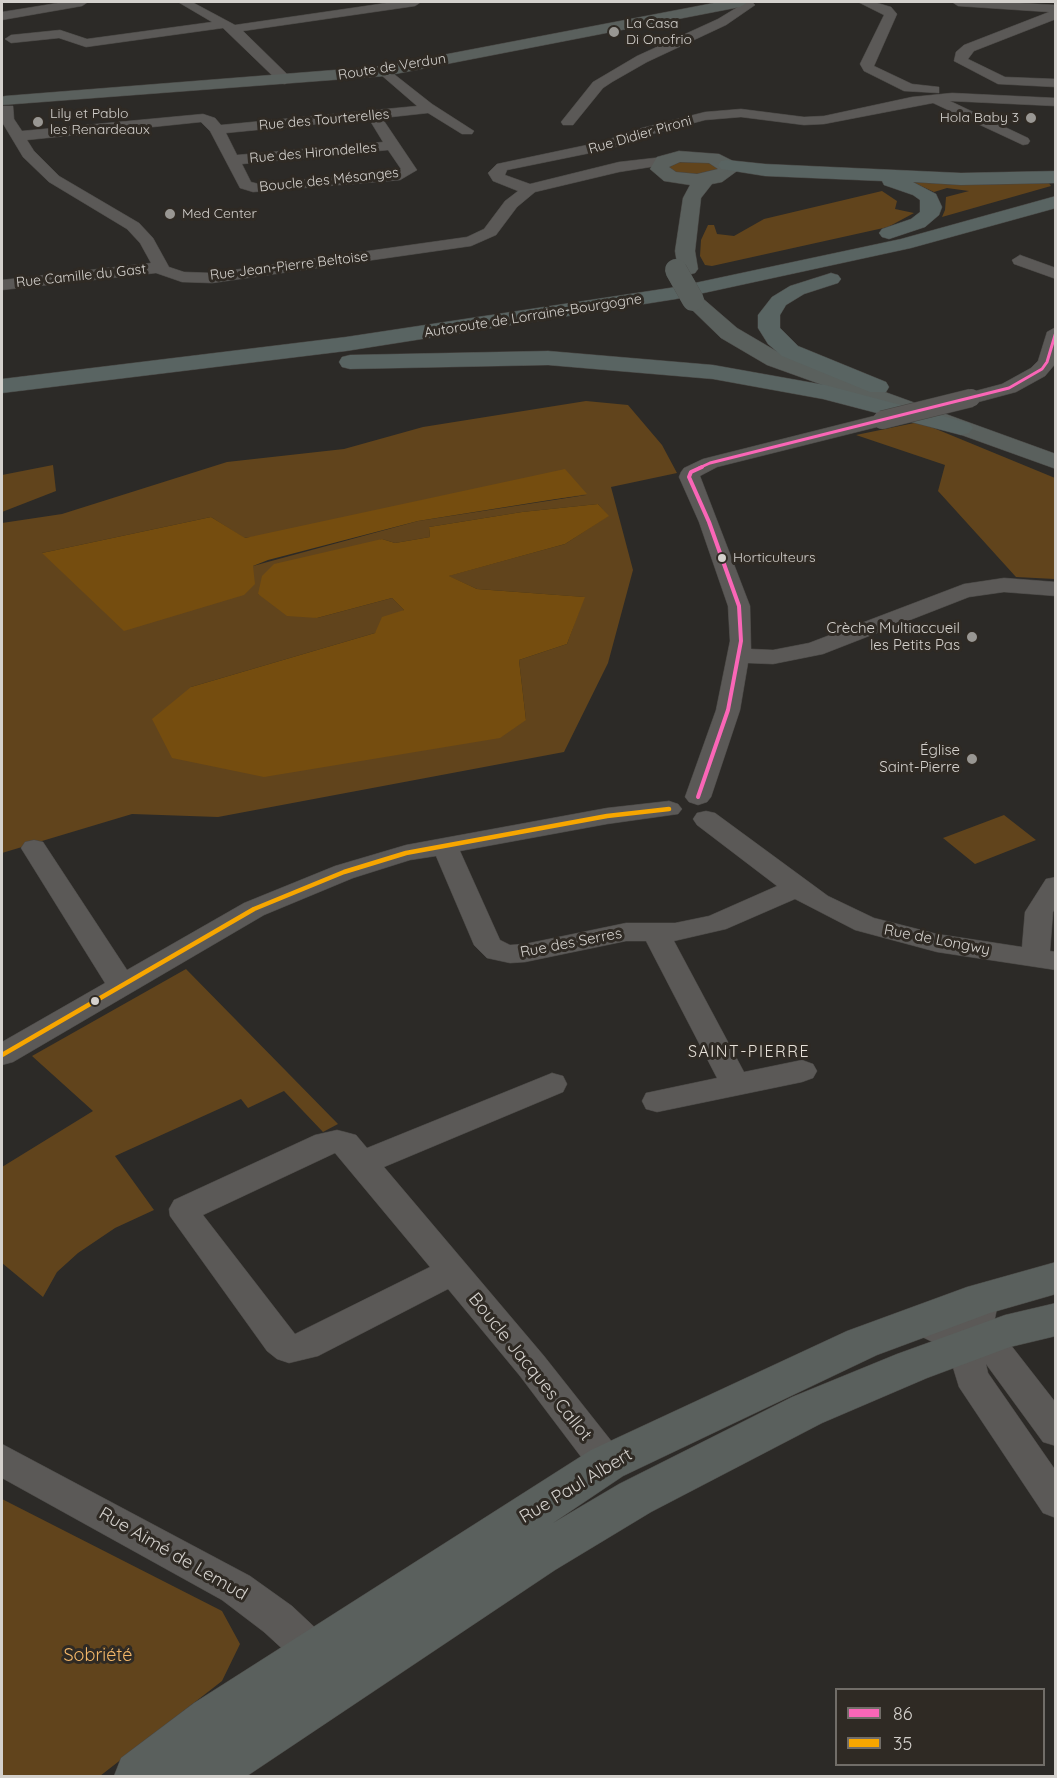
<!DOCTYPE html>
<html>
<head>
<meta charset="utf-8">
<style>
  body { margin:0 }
  #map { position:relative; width:1057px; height:1778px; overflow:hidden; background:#2c2a27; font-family:Quicksand,sans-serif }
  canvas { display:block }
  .frame { position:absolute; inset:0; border:3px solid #d4d1cd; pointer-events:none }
  .legend { position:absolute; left:835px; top:1688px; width:210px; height:78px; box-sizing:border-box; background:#2f2a24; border:2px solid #716d68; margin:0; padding:8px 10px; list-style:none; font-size:18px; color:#d4d1cd }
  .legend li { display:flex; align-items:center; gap:12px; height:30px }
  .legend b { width:30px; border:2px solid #716d68 }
</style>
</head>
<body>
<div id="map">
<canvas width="1057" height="1778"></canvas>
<div class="frame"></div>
<ul class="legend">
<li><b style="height:8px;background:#fa66b7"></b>86</li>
<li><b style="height:8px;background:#f7a600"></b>35</li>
</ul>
</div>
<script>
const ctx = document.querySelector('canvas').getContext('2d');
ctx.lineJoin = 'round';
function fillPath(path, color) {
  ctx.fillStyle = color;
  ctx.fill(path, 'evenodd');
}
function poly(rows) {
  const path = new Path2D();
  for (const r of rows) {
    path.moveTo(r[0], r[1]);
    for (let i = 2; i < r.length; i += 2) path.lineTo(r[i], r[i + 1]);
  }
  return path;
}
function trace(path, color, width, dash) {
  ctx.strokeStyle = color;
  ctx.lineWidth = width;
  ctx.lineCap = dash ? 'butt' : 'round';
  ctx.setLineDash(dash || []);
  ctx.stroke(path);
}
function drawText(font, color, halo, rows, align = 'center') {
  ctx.font = font + ' Quicksand,sans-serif';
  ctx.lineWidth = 6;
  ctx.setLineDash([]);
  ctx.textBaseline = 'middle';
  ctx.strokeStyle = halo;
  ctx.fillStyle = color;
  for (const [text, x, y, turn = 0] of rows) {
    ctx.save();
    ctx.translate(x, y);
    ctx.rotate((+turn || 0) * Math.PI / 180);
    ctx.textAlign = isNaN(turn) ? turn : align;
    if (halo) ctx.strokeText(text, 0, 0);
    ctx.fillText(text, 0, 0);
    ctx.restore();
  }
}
const green = poly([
  [707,160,719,169,715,173,680,176,666,165,670,162],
  [908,180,1048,182,1051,186,942,217,945,210,946,197,969,191,947,188,934,192],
  [882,191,897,201,895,209,914,213,888,227,712,266,705,265,700,256,701,240,708,225,714,225,717,234,734,236,764,219],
  [586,401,628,405,662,445,677,473,611,487,633,570,608,663,564,752,218,817,132,814,2,853,2,523,62,514,227,462,344,449,423,427],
  [586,495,418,521,253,566,42,553,211,517,244,538],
  [598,504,608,516,565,544,448,576,477,589,584,597,567,644,519,660,526,720,191,687,375,633,404,610,392,598,317,618,258,594,382,539,395,543,430,537,429,527,522,512],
  [919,422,1055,478,1055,579,1016,577,938,491,945,465,856,435],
  [53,465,56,491,2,512,2,475],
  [1004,815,1036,840,975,864,943,838],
  [186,969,338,1124,323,1132,284,1091,248,1108,241,1099,115,1156,154,1210,115,1228,78,1253,57,1272,43,1297,2,1263,2,1167,93,1111,32,1056],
  [2,1499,222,1611,240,1644,222,1681,100,1776,2,1776]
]);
const water = poly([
  [565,469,587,494,418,521,268,560,253,566,255,584,244,595,124,631,42,553,211,517,245,538],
  [598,504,609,516,565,544,449,576,477,589,585,597,567,644,519,660,526,720,500,738,264,777,172,758,152,719,191,687,375,633,382,617,404,610,392,598,317,618,287,616,258,594,262,576,274,564,382,539,395,543,430,537,429,527,522,512]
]);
const minor = poly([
  [64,2,88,2,82,6,2,20,2,12,64,2],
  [178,2,192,2,235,25,393,2,421,2,415,6,243,31,290,77,292,80,285,84,280,83,223,28,86,47,59,38,11,43,5,39,11,35,60,30,87,39,212,22,178,2],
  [739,2,752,2,755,5,726,25,647,62,612,82,603,88,573,125,563,125,561,122,593,82,637,56,718,19,741,5,739,2],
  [858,2,874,2,891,7,897,14,874,66,912,84,939,87,939,93,904,91,864,71,860,64,884,15,858,2],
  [952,2,1002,2,1056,5,1056,19,974,51,968,59,1005,77,1056,79,1056,87,998,84,954,61,956,52,964,45,1049,12,958,6,952,2],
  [385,67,432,104,474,131,472,134,462,134,428,113,382,118,417,170,400,180,253,192,240,188,210,131,201,122,27,140,34,151,59,176,139,223,153,238,169,267,184,272,212,273,467,237,484,229,505,201,518,191,493,181,488,173,497,164,601,142,642,128,705,112,741,109,804,117,824,116,912,97,952,93,1056,98,1056,106,950,101,1028,138,1030,141,1028,144,1023,145,933,103,824,124,804,125,741,117,705,120,652,134,610,149,507,170,505,175,530,184,619,162,663,157,670,161,663,165,619,172,535,192,517,207,496,235,471,246,212,283,182,282,156,273,2,290,2,280,151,263,140,243,127,229,49,182,23,157,2,122,3,106,13,106,14,119,22,131,203,114,215,118,221,125,417,106,380,74,378,71,385,67],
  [369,119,383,142,237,155,226,133,369,119],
  [388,150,401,169,396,171,259,184,251,182,242,164,388,150],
  [1020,255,1056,268,1056,279,1014,264,1012,260,1020,255],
  [1056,327,1056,363,1045,376,1016,392,971,404,964,402,962,398,964,394,1002,384,1031,368,1038,361,1047,332,1056,327],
  [882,414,892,420,889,424,717,467,700,476,750,606,751,649,773,650,809,643,964,584,1004,578,1056,582,1056,596,1004,592,969,597,823,654,773,664,748,663,740,710,711,797,707,802,698,805,689,802,685,797,716,710,730,641,728,606,699,522,679,477,681,472,684,468,703,459,882,414],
  [669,801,678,804,682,809,678,814,607,824,460,851,500,940,510,945,525,944,626,923,675,923,709,916,777,886,697,825,693,819,697,813,706,811,715,813,828,896,874,918,937,934,1022,947,1025,912,1046,879,1056,877,1056,907,1053,912,1050,951,1056,952,1056,970,937,952,855,930,795,899,726,929,674,941,744,1072,802,1060,813,1064,817,1071,813,1078,802,1082,657,1112,646,1109,642,1101,646,1093,717,1078,646,941,626,941,525,962,510,963,487,958,474,945,436,856,410,860,353,878,264,915,13,1062,2,1065,2,1042,105,983,21,848,25,842,34,840,43,842,127,970,244,903,335,866,406,845,607,808,669,801],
  [552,1073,563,1076,567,1084,563,1092,384,1167,544,1356,620,1452,625,1463,620,1474,607,1479,594,1474,520,1376,448,1289,318,1356,289,1363,277,1359,267,1351,170,1216,169,1209,174,1200,315,1135,337,1130,345,1132,356,1135,367,1148,552,1073],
  [335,1153,430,1267,295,1334,203,1215,335,1153],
  [982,1286,994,1290,999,1299,991,1337,1010,1344,1056,1403,1056,1446,1043,1442,986,1364,988,1373,1056,1471,1056,1518,1043,1513,959,1387,951,1361,953,1352,910,1331,905,1321,910,1311,922,1307,959,1324,970,1290,982,1286],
  [2,1444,250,1576,292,1606,325,1637,343,1643,349,1656,343,1669,329,1674,300,1665,264,1632,222,1600,2,1478,2,1444]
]);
const major = poly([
  [719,2,748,2,740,7,385,76,2,105,2,97,5,96,385,66,719,2],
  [679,151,719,154,733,161,737,171,722,182,712,184,701,198,695,251,698,269,695,273,688,275,681,273,678,269,675,251,683,198,690,185,664,181,650,169,657,157,679,151],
  [680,162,709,163,718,169,697,174,676,172,669,167,680,162],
  [693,294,700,296,737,328,783,355,1056,454,1056,469,767,365,721,338,686,304,682,300,686,296,693,294],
  [1056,1262,1056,1294,990,1313,877,1355,623,1476,553,1523,619,1484,792,1397,897,1354,1005,1315,1056,1303,1056,1336,1010,1347,927,1378,822,1423,651,1512,555,1570,247,1776,114,1776,121,1758,194,1703,591,1450,847,1331,967,1287,1056,1262]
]);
const highway = poly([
  [727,160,765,164,961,173,1056,171,1056,183,961,185,913,182,936,194,942,207,939,215,925,227,889,239,882,237,879,233,882,229,911,219,920,212,920,200,913,195,884,185,882,181,765,176,721,169,718,165,721,161,727,160],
  [1056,196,1056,208,911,248,676,299,346,351,2,393,2,379,346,337,676,287,901,239,1056,196],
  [831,273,838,275,841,279,838,283,804,294,786,305,780,315,780,328,798,346,886,382,889,387,886,392,870,392,782,356,768,344,758,328,758,315,772,297,790,286,831,273],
  [548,351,713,365,825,385,969,423,973,428,969,433,961,435,823,399,713,379,548,365,350,369,342,367,339,362,342,357,350,355,548,351]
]);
const minorBridge = poly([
  [882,420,971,398]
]);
const majorBridge = poly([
  [676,270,693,300]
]);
const bus1Far1 = poly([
  [699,468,710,463,1009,388,1042,369,1047,362,1056,332]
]);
const bus1 = poly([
  [698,797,728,710,741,641,739,606,709,522,689,477,691,472,702,467]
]);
const bus2 = poly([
  [2,1055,254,909,344,872,406,853,607,816,669,809]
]);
const markers = [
  [614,32,6,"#999793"],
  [1031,118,6,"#999793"],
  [38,122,6,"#999793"],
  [170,214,6,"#999793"],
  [722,558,5,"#d4d1cd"],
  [972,637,6,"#999793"],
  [972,759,6,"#999793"],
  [95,1001,5,"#d4d1cd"]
];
const farPoinames = [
  ["La Casa",626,24],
  ["Di Onofrio",626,40],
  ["Lily et Pablo",50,114],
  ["les Renardeaux",50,130],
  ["Hola Baby 3",1019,118,"right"],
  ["Med Center",182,214]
];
const farStreetnames = [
  ["Route de Verdun",392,67,-9],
  ["Rue des Tourterelles",324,120,-5],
  ["Rue Didier Pironi",640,135,-16],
  ["Rue des Hirondelles",313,153,-5],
  ["Boucle des Mésanges",329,180,-6],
  ["Rue Jean-Pierre Beltoise",289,266,-7],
  ["Rue Camille du Gast",81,276,-6],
  ["Autoroute de Lorraine-Bourgogne",533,316,-9]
];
const busNames = [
  ["Horticulteurs",733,558]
];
const poiNames = [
  ["Crèche Multiaccueil",960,628],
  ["les Petits Pas",960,645],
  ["Église",960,750],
  ["Saint-Pierre",960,767]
];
const streetNames = [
  ["Rue de Longwy",937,940,11],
  ["Rue des Serres",571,943,-11]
];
const neighbourhoodNames = [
  ["SAINT-PIERRE",749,1052]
];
const nearStreetnames = [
  ["Boucle Jacques Callot",530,1367,51],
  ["Rue Paul Albert",576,1486,-31],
  ["Rue Aimé de Lemud",173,1554,30]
];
const nearParknames = [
  ["Sobriété",98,1656]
];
fillPath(green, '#61441c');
fillPath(water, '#754d0f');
trace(minor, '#474542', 1);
trace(major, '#474542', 1);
trace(highway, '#474542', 1);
fillPath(minor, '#5b5957');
fillPath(major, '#5a605d');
fillPath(highway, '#596462');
trace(minorBridge, '#474542', 19, []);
trace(majorBridge, '#474542', 22, []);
trace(minorBridge, '#5b5957', 18);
trace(majorBridge, '#5a605d', 22);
trace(bus1Far1, '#fa66b7', 3);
trace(bus1, '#fa66b7', 4);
trace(bus2, '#f7a600', 4.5);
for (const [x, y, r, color] of markers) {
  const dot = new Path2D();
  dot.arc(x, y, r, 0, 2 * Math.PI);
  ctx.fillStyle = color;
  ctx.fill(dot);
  trace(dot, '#2f2a24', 2);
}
drawText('14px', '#d4d1cd', '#2f2a24', farPoinames, 'left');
drawText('14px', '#d4d1cd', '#2f2a24', farStreetnames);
drawText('14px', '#d4d1cd', '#2f2a24', busNames, 'left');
drawText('15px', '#d4d1cd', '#2f2a24', poiNames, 'right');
drawText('15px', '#d4d1cd', '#2f2a24', streetNames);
ctx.letterSpacing = '1.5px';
drawText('16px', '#e7e1d9', '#2f2a24', neighbourhoodNames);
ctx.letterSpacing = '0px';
drawText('18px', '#d4d1cd', '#2f2a24', nearStreetnames);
drawText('18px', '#f5b869', '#2f2a24', nearParknames);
</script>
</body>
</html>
